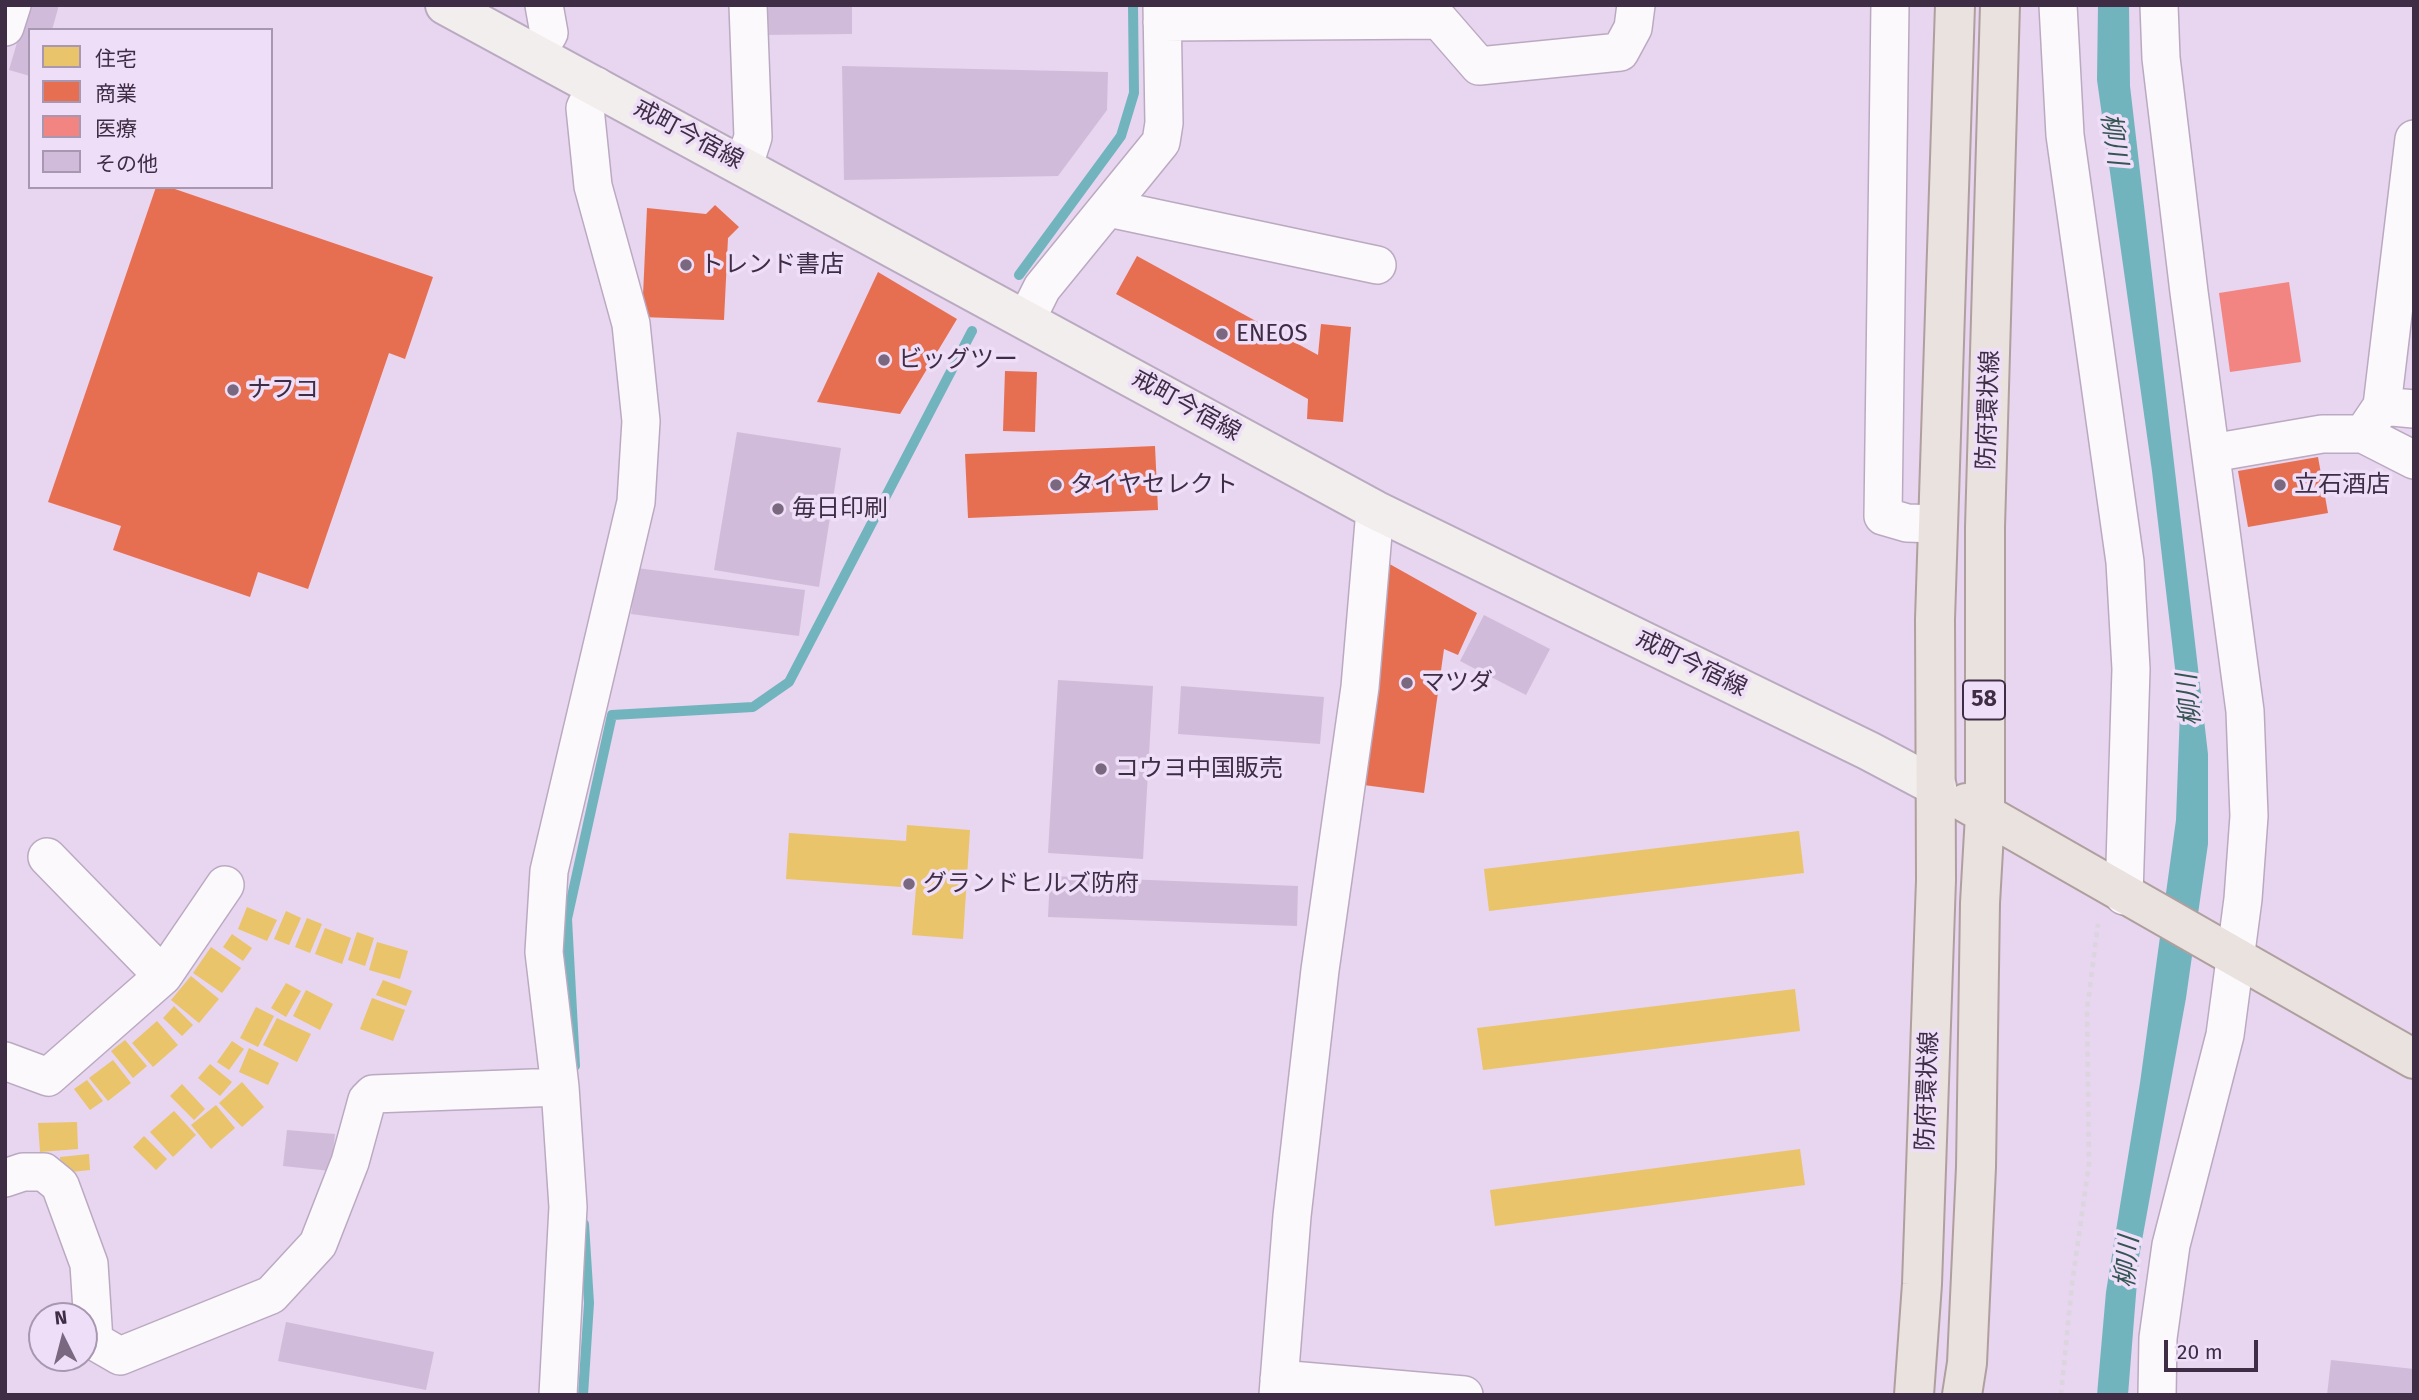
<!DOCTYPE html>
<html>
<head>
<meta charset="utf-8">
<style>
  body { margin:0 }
  #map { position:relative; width:2419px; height:1400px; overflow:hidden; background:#e8d5ef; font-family:"Fira Sans","Noto Sans JP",sans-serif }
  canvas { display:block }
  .frame { position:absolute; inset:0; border:7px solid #3e2d45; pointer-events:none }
  .legend { position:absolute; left:28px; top:28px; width:245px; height:161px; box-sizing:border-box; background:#efdef7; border:2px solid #a897b0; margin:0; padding:9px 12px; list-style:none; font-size:21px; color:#3e2d45 }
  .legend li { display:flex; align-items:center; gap:14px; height:35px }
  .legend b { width:35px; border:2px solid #a897b0 }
  .north { position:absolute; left:28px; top:1302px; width:70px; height:70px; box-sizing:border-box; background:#efdef7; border:2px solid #a897b0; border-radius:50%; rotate:354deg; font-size:19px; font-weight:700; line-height:28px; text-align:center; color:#3e2d45 }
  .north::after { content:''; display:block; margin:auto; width:24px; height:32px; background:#7a6880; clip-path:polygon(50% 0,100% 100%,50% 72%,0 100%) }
  .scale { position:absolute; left:2164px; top:1340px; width:94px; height:32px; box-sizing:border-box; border:4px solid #3e2d45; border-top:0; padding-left:9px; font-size:21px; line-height:24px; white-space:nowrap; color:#3e2d45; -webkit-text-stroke:5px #efdef7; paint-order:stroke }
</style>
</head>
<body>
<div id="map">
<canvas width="2419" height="1400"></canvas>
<div class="frame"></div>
<ul class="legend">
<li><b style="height:19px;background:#e9c46a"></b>住宅</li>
<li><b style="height:19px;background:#e76f51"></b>商業</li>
<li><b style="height:19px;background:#f28482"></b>医療</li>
<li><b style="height:19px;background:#d1bbda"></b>その他</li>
</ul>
<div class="north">N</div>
<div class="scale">20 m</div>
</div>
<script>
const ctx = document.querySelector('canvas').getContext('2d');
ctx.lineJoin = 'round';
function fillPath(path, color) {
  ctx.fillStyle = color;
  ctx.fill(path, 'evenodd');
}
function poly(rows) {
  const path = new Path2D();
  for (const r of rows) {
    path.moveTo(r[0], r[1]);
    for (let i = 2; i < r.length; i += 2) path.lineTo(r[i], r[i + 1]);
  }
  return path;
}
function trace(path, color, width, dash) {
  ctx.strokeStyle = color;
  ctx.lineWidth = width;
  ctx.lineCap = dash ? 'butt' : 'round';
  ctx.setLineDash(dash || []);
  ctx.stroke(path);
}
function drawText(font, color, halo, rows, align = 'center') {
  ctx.font = font + ' "Fira Sans","Noto Sans JP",sans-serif';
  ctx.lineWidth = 7;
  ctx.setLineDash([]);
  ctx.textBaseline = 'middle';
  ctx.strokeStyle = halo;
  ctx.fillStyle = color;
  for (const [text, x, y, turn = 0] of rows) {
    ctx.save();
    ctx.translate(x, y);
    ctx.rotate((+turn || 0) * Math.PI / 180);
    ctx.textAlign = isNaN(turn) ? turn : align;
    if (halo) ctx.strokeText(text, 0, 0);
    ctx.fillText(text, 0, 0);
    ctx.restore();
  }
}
const water = poly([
  [2098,5,2129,5,2130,86,2208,754,2208,844,2186,998,2139,1257,2128,1395,2097,1395,2106,1292,2140,1083,2176,820,2180,711,2152,471,2097,80]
]);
const homes = poly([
  [907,825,970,830,963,939,912,935,916,888,786,879,789,833,906,841],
  [1799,831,1804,873,1489,911,1484,869],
  [247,907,277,920,267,941,238,929],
  [286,911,301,918,289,945,274,939],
  [307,918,322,924,310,953,295,947],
  [325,928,351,938,342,964,315,954],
  [357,932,374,938,365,966,348,960],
  [232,934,252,948,243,961,223,947],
  [377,942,408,951,400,979,369,970],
  [211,947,241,968,222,993,193,973],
  [191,976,219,999,199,1023,171,1000],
  [383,980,412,991,406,1006,376,995],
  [286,983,301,991,286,1017,271,1008],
  [1795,989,1800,1031,1483,1070,1477,1028],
  [306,990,333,1004,320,1030,293,1016],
  [372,998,405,1010,393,1041,360,1029],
  [174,1006,193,1025,182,1036,163,1018],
  [256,1007,274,1016,258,1047,240,1038],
  [277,1018,311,1034,297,1062,263,1045],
  [157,1021,178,1045,153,1067,132,1043],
  [125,1040,147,1066,133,1078,111,1051],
  [232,1041,244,1049,229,1070,217,1062],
  [249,1048,279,1063,268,1085,239,1072],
  [113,1060,131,1083,108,1101,89,1078],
  [210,1064,232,1082,220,1096,198,1078],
  [87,1080,103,1101,90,1110,74,1089],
  [242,1082,264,1107,242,1127,219,1103],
  [182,1084,205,1109,194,1120,170,1096],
  [216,1105,235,1128,211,1149,191,1125],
  [174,1111,196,1135,173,1157,150,1132],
  [77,1122,78,1149,40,1152,38,1123],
  [144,1136,167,1159,156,1170,133,1147],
  [1800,1149,1805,1185,1495,1226,1490,1190],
  [89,1154,90,1170,61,1173,60,1157]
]);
const shops = poly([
  [156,187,169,187,433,277,405,359,389,353,308,589,258,572,250,597,113,550,121,526,48,502],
  [715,205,739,227,728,238,724,320,642,317,647,208,706,214],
  [1137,256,1318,355,1321,324,1351,327,1343,422,1307,419,1308,399,1116,294],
  [878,272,957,319,900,414,817,402],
  [1005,371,1037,372,1035,432,1003,431],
  [1155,446,1158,510,968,518,965,454],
  [2318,457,2328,513,2248,527,2238,471],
  [1386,562,1477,613,1458,655,1444,649,1424,793,1356,784]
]);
const health = poly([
  [2289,282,2301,362,2230,372,2219,293]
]);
const stream = poly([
  [1019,275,1121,136,1134,93,1133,5],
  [575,1066,567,919,612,715,753,707,789,682,972,331],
  [583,1395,589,1303,584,1224]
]);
const building = poly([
  [28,5,59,5,52,30,30,30,30,76,9,70],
  [762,5,852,5,852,34,762,35],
  [842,66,1108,72,1107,110,1058,176,844,180],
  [737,432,841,448,819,587,714,570],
  [637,568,805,590,799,636,631,614],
  [1484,615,1550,649,1526,695,1460,661],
  [1058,680,1153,686,1143,859,1048,853],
  [1181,686,1324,697,1320,744,1178,734],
  [1050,876,1298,886,1297,926,1048,917],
  [287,1130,335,1134,331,1171,283,1166],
  [286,1322,434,1352,426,1390,278,1361],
  [2331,1360,2414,1369,2414,1395,2327,1395]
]);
const path = poly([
  [2061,1395,2072,1284,2089,1164,2087,1010,2098,924]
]);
const street = poly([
  [1890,5,1883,516,1907,523,1937,524],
  [2058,5,2065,135,2125,562,2131,669,2124,896],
  [1162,22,1439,20,1479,66,1620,52,1633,28,1636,5],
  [5,27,12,5],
  [536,54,549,33,544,5],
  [744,165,753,137,748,5],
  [1108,208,1377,265],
  [1027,318,1042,288,1161,142,1164,123,1162,5],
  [2382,406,2414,409],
  [2363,434,2414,460],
  [2212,453,2322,434,2363,434,2382,406,2414,139],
  [47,857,163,976],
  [5,1061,48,1077,163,976,225,885],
  [5,1178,23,1172,44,1172,60,1185,89,1264,94,1341,120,1356,271,1295,318,1244,350,1162,367,1100,373,1094,560,1087],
  [1279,1379,1464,1395],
  [558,1395,568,1207,560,1087,544,952,549,871,636,502,641,421,631,324,593,186,585,108,596,86],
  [1278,1395,1292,1216,1320,970,1360,687,1375,510],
  [2157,1395,2158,1338,2171,1245,2225,1035,2243,899,2249,816,2245,711,2189,292,2161,58,2159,5]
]);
const secondary = poly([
  [445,5,1375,510,1869,751,1937,787]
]);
const primary = poly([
  [1966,803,2414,1059],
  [1914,1395,1922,1284,1936,880,1935,619,1955,5],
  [1962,1395,1967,1363,1976,1167,1980,903,1985,815,1985,527,2000,5]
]);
const markers = [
  [686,265,7,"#7a6880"],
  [1222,334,7,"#7a6880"],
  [884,360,7,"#7a6880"],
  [233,390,7,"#7a6880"],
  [1056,485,7,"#7a6880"],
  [2280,485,7,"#7a6880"],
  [778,509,7,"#7a6880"],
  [1407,683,7,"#7a6880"],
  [1101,769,7,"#7a6880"],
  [909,884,7,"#7a6880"]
];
const shields = [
  [1984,700,42]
];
const shieldNames = [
  ["58",1984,700]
];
const streetNames = [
  ["戒町今宿線",688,135,28],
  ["戒町今宿線",1186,406,29],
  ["防府環状線",1989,410,-88],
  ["戒町今宿線",1691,664,26],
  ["防府環状線",1928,1091,-88]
];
const poiNames = [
  ["トレンド書店",700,265],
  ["ENEOS",1236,334],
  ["ビッグツー",898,360],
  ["ナフコ",247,390],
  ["タイヤセレクト",1070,485],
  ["立石酒店",2294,485],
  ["毎日印刷",792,509],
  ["マツダ",1421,683],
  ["コウヨ中国販売",1115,769],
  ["グランドヒルズ防府",923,884]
];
const waterNames = [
  ["柳川",2113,139,81],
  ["柳川",2190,700,-95],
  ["柳川",2128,1262,-85]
];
fillPath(water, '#71b4bd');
fillPath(homes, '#e9c46a');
fillPath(shops, '#e76f51');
fillPath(health, '#f28482');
trace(stream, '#71b4bd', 10);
fillPath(building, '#d1bbda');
trace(street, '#baaac1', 40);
trace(secondary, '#baaac1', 42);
trace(primary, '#b09f9f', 42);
trace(path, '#dbd5de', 4.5, [5, 5]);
trace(street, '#fcf9fd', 37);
trace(secondary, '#f2eeed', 38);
trace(primary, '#e9e2df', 38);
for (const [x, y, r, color] of markers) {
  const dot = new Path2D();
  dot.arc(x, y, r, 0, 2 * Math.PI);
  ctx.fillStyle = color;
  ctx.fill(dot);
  trace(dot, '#efdef7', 2.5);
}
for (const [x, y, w] of shields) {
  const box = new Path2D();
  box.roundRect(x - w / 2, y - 19.5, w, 39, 5);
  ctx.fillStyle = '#efdef7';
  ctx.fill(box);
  trace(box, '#3e2d45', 2);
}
drawText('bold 23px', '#3e2d45', null, shieldNames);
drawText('24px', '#3e2d45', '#efdef7', streetNames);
drawText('24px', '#3e2d45', '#efdef7', poiNames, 'left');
drawText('italic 26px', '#355555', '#efdef7', waterNames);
</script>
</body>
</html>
